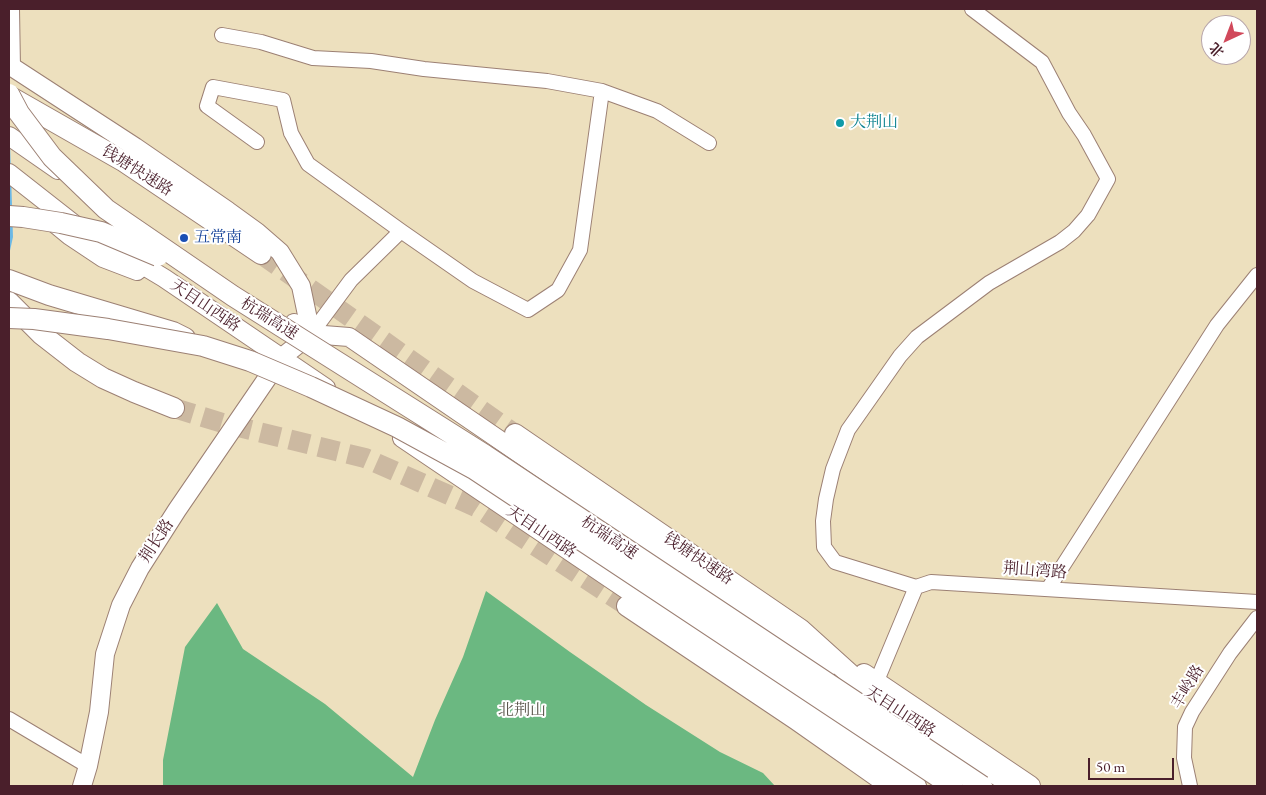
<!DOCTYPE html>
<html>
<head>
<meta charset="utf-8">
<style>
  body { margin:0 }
  #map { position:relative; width:1266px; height:795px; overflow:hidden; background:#ede0be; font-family:"EB Garamond","Noto Serif SC",serif }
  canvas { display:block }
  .frame { position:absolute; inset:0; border:10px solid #4a1f2b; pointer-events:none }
  .north { position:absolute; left:1201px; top:15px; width:50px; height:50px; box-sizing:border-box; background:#fff; border:1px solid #b7a5aa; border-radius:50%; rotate:223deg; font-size:14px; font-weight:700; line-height:20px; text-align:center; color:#4a1f2b }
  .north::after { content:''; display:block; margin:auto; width:18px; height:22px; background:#d1495b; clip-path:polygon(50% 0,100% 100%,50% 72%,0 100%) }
  .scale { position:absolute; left:1088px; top:758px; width:86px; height:22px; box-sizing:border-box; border:2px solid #4a1f2b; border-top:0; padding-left:6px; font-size:15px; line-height:18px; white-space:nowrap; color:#4a1f2b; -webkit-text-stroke:4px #fff; paint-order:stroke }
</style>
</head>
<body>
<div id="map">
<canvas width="1266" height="795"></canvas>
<div class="frame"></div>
<div class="north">北</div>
<div class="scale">50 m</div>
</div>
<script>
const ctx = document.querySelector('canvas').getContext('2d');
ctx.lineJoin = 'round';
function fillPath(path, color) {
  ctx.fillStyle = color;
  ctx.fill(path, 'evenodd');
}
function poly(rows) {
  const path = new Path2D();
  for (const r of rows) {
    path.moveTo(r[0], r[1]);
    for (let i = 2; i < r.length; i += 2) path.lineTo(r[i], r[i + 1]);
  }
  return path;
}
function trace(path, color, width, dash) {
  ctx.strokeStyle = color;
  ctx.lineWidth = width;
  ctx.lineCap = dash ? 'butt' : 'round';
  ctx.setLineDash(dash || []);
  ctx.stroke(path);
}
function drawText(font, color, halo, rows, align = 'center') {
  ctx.font = font + ' "EB Garamond","Noto Serif SC",serif';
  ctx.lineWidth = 4;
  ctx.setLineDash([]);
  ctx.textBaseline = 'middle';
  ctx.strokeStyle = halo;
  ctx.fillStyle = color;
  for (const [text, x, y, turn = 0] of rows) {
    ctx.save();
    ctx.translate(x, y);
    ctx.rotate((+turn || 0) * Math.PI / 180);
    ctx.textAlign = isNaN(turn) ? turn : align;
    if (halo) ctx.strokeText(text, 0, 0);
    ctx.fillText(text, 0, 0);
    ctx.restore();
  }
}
const forest = poly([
  [486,591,570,652,646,705,720,752,763,773,775,786,163,786,163,760,185,647,217,603,243,649,325,704,413,777,435,720,463,657]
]);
const water = poly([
  [9,111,13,237,9,255]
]);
const highwayTunnel = poly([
  [261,254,515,434],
  [174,408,226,424,365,458,476,507,627,606]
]);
const minor = poly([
  [12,9,13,68],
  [222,35,261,42,313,58,371,61,424,69,547,81,602,91],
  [257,142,207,106,213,87,283,100,291,133,308,164,401,231,473,281,528,310,558,290,580,250,602,91,657,111,709,143],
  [311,334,351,280,401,231],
  [916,587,835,562,824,547,823,521,826,499,833,469,848,430,900,356,917,337,989,283,1060,242,1074,231,1088,215,1108,179,1084,135,1069,113,1042,62,972,9],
  [1048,589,1217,325,1257,275],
  [876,683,916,587,931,582,1257,602],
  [9,719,88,766],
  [1190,786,1184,758,1185,727,1192,712,1230,653,1257,618]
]);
const major = poly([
  [9,65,135,147,228,211,257,232,280,252,301,286,311,334,281,358,177,510,140,568,121,605,105,654,99,712,88,766,82,786],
  [9,136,58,170],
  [9,173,74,224,164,278,326,388],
  [53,222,70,236,103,258,137,271],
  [294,323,311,334,349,337,830,666],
  [402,438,917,786],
  [860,686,1012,786]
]);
const highway = poly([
  [9,96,123,161,261,254],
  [9,280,49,295,173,332,185,338],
  [9,302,41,334,77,362,103,378,134,392,174,408],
  [515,434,800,629,872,694],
  [627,606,797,720,891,786],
  [864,674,1030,786]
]);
const highwayBridge = poly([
  [9,94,19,113,52,157,106,209,233,296,485,455,982,786],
  [9,216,23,217,61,223,101,232,158,256],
  [9,318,34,319,108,329,203,346,250,361,311,387,397,427,474,469,952,786]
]);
const markers = [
  [840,123,5,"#0f9aa8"],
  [184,238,5,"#1a4fb4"]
];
const cultureNames = [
  ["大荆山",850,123]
];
const streetNames = [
  ["钱塘快速路",137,171,32],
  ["天目山西路",205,306,34],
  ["杭瑞高速",269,319,32],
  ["天目山西路",541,532,34],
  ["杭瑞高速",609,538,34],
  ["荆长路",157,541,-57],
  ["钱塘快速路",698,559,34],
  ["荆山湾路",1035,571,4],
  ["丰岭路",1188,687,-59],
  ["天目山西路",900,712,33]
];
const transitNames = [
  ["五常南",194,238]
];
const parkNames = [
  ["北荆山",522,711]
];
fillPath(forest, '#6bb881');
fillPath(water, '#6cb8e5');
trace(highwayTunnel, '#ccb9a1', 20, [20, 10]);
trace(minor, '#9c8074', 16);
trace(major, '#9c8074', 20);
trace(highway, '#9c8074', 22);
trace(minor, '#fff', 14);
trace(major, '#fff', 18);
trace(highway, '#fff', 20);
trace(highwayBridge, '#9c8074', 22, []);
trace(highwayBridge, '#fff', 20);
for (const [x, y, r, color] of markers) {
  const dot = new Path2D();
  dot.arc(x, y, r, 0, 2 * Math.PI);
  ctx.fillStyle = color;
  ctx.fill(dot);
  trace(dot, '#fff', 2);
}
drawText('16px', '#0d838f', '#fff', cultureNames, 'left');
drawText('16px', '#4a1f2b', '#fff', streetNames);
drawText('16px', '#164399', '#fff', transitNames, 'left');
drawText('16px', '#5b564c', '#fff', parkNames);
</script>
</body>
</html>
